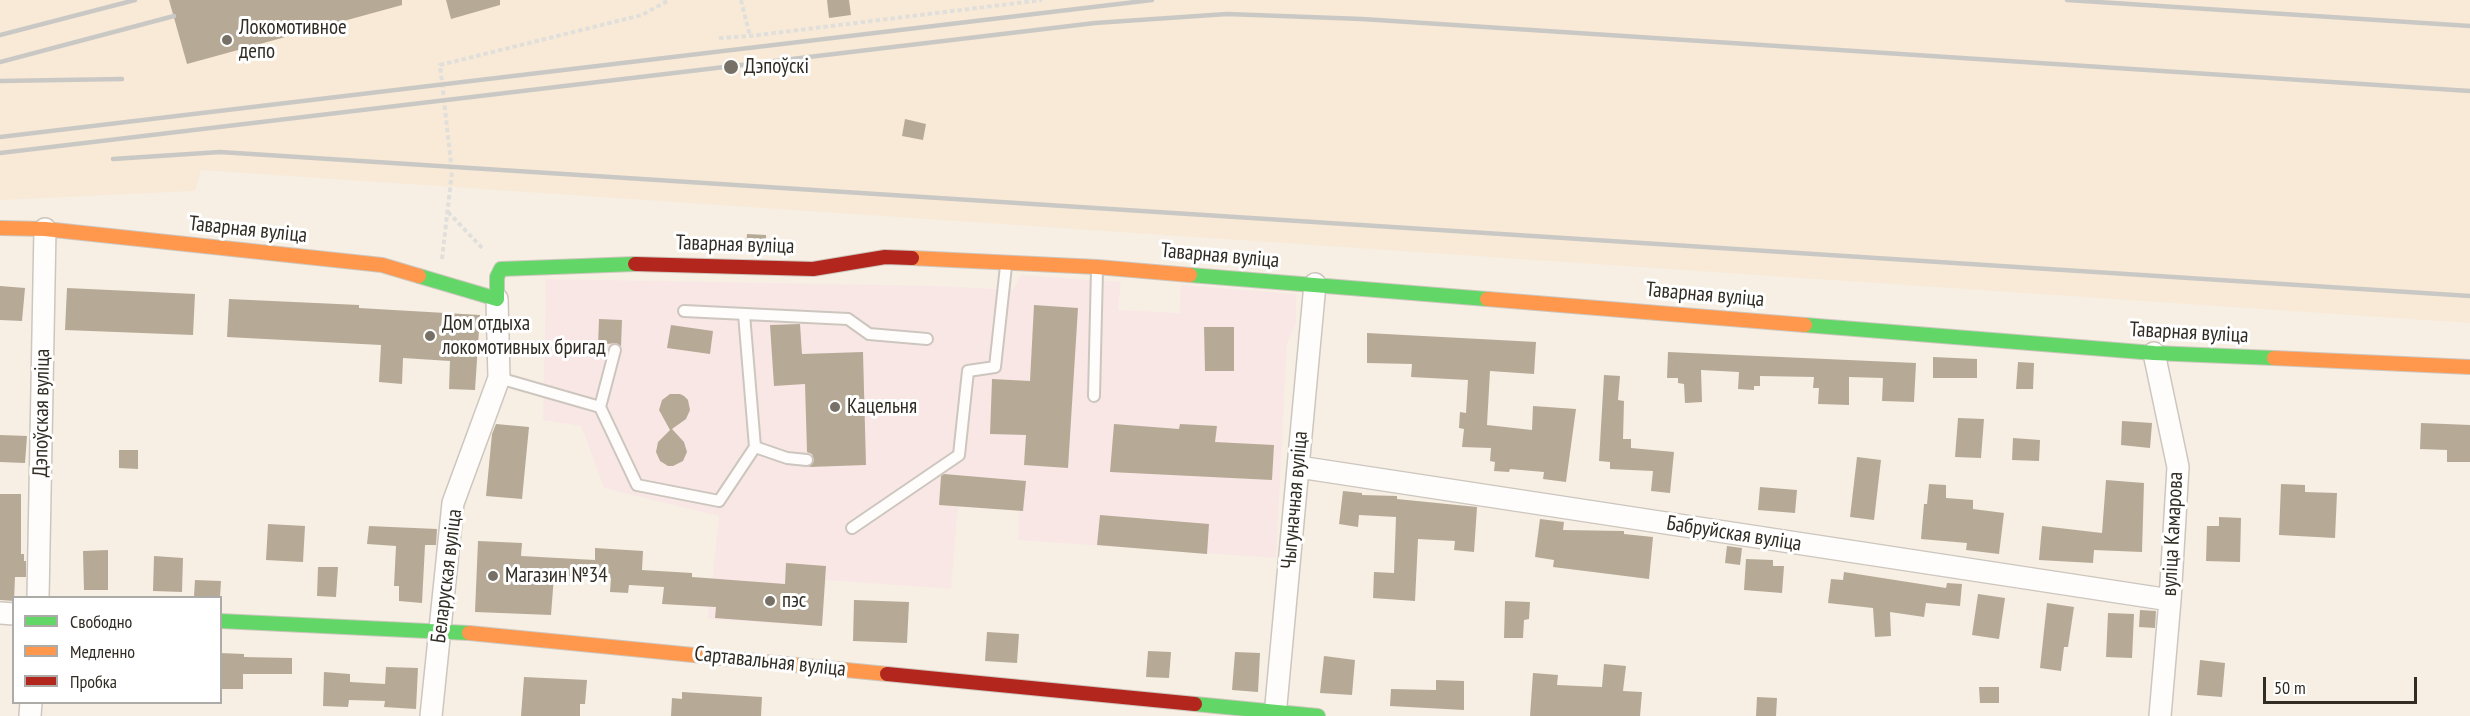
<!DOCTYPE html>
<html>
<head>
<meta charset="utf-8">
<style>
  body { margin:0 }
  #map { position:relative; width:2470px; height:716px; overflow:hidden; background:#f7efe4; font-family:"PT Sans Narrow",sans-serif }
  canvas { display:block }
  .legend { position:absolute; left:12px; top:596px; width:210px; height:108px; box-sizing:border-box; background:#fff; border:2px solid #adaba7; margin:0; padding:8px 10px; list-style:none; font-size:18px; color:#312c24 }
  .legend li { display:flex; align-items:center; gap:12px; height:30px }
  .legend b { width:30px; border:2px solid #adaba7 }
  .scale { position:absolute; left:2263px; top:677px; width:154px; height:27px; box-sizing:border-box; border:3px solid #312c24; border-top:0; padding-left:8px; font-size:18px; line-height:21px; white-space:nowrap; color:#312c24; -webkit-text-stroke:4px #fff; paint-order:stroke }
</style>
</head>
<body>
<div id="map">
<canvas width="2470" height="716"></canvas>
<ul class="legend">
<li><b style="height:8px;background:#63d668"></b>Свободно</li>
<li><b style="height:8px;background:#ff974d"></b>Медленно</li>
<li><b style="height:8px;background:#b3261e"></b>Пробка</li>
</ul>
<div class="scale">50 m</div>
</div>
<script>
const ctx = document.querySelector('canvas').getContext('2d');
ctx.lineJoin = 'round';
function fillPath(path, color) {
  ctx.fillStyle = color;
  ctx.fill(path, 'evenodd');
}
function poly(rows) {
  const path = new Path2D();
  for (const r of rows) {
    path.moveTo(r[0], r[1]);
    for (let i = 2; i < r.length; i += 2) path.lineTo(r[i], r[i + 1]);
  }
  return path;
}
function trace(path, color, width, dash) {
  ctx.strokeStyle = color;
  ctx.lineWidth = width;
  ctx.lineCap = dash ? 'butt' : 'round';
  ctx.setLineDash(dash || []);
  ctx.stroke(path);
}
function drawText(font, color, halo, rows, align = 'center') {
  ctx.font = font + ' "PT Sans Narrow",sans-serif';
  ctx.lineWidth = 6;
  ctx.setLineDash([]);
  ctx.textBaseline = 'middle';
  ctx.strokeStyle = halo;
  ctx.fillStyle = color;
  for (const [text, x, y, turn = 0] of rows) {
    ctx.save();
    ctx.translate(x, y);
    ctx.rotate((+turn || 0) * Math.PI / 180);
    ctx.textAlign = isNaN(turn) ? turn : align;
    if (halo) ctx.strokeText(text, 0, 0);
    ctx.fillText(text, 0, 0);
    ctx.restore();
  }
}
const industrial = poly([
  [1021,275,1121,282,1118,310,1180,313,1181,285,1296,294,1296,324,1287,344,1276,558,1018,540,1019,511,958,506,951,589,826,580,822,626,708,619,719,516,604,488,581,426,543,420,546,279,938,286,1013,290]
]);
const built = poly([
  [0,0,2470,0,2470,323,201,170,195,191,0,200]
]);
const building = poly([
  [169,0,402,0,402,5,187,64],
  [446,0,500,0,500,5,451,19],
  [827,0,849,0,851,15,829,18],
  [905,119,926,124,923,140,902,136],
  [747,234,766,235,766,249,746,248],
  [0,286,25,288,22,321,0,320],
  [67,288,195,294,193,335,65,330],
  [229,299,359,305,359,308,480,315,475,390,449,389,450,361,403,358,402,384,379,382,381,345,227,337],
  [1034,305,1078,308,1068,468,1024,465,1026,435,990,434,992,379,1030,381],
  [599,319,622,320,621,346,616,343,598,345],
  [800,324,802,354,863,352,866,465,809,467,814,460,812,454,807,452,805,384,774,386,770,325],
  [671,325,713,331,710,354,667,348],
  [1204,327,1234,327,1234,371,1205,371],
  [1367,333,1536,342,1534,374,1490,371,1487,425,1532,430,1533,406,1576,409,1566,482,1543,479,1544,472,1510,469,1509,472,1494,471,1495,462,1490,461,1491,448,1462,447,1464,429,1459,428,1460,412,1466,413,1468,380,1411,377,1412,364,1367,363],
  [1668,352,1916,363,1914,402,1882,401,1883,378,1849,377,1849,405,1818,404,1819,388,1813,388,1814,377,1760,376,1760,386,1754,386,1754,390,1738,389,1739,372,1701,370,1702,402,1685,403,1684,384,1678,383,1678,378,1667,378],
  [1933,357,1977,359,1977,378,1933,378],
  [2018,362,2034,363,2033,389,2016,389],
  [1604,375,1620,376,1618,400,1624,401,1623,439,1631,439,1631,448,1674,452,1670,493,1651,491,1653,471,1610,469,1610,462,1599,461],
  [670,394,680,394,684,396,688,400,690,410,686,419,672,429,684,442,687,452,683,461,673,466,668,466,660,461,656,452,658,442,670,430,659,410,662,400],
  [1958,418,1984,419,1981,458,1955,457],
  [2122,421,2152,423,2150,448,2121,445],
  [2421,423,2470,425,2470,462,2447,462,2447,450,2420,449],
  [496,424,529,427,522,499,486,496,492,434],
  [1114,424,1179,429,1180,424,1217,426,1215,442,1274,445,1272,480,1110,472],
  [0,435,27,436,25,463,0,462],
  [2013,438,2040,440,2039,461,2012,460],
  [119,450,138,450,138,469,119,468],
  [1857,457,1881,460,1874,520,1850,517],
  [944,474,1026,481,1023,511,939,505,941,476],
  [2106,480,2144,483,2142,552,2094,550,2093,563,2039,560,2042,526,2102,533],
  [1929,484,1946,485,1946,498,1973,500,1973,509,2004,513,1999,554,1966,550,1967,543,1921,539,1924,504,1927,504],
  [2281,484,2305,485,2305,492,2337,493,2335,538,2279,535],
  [1760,487,1797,490,1795,513,1758,510],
  [1343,491,1362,493,1362,495,1397,496,1397,499,1477,507,1474,552,1454,550,1455,541,1418,539,1415,601,1373,598,1374,572,1394,573,1396,517,1359,515,1358,527,1339,524],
  [0,494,21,494,21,554,24,554,24,561,26,561,26,577,15,577,14,601,0,600],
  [1100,515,1209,524,1207,554,1097,545],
  [2219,517,2241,518,2240,562,2206,561,2207,526,2219,526],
  [1540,519,1564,522,1563,530,1624,531,1624,534,1653,537,1649,579,1553,567,1554,560,1535,557],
  [268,524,305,526,303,562,266,560],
  [369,526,437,529,436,545,425,545,422,603,399,601,399,586,394,586,396,546,367,544],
  [478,541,522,543,521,556,595,560,595,548,643,551,642,570,692,573,692,577,785,584,786,563,826,566,822,626,715,618,716,607,662,604,664,587,629,585,628,593,610,592,611,578,569,576,554,576,551,615,475,612],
  [1727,546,1742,548,1740,565,1725,563],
  [108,550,108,590,84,590,83,551],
  [154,556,183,558,182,592,153,591],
  [1746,559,1773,560,1773,566,1784,566,1782,593,1744,590],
  [318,567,338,567,336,597,317,596],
  [1844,572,1946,588,1947,583,1962,584,1960,606,1926,603,1924,617,1890,612,1891,636,1875,637,1873,608,1828,603,1831,579,1843,580],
  [195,580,221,581,220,597,194,596],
  [1978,594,2005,598,1999,639,1972,635],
  [854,600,909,602,907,643,853,641],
  [1505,601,1530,602,1529,619,1524,620,1523,638,1504,638],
  [2047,603,2074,607,2068,647,2064,647,2061,671,2040,668],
  [2140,610,2156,611,2155,628,2139,627],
  [2108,613,2134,614,2132,658,2106,657],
  [987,632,1019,634,1017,663,985,661],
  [1148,651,1171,652,1169,678,1146,677],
  [1235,652,1260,653,1258,692,1232,690],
  [220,653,244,654,244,657,292,658,292,674,243,674,243,689,220,689],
  [1324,656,1355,660,1352,695,1320,693],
  [2200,660,2225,663,2222,697,2197,695],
  [1604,664,1626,666,1623,691,1642,692,1640,716,1530,716,1533,673,1558,675,1557,685,1602,687],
  [386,667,418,668,416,709,384,707,385,701,349,700,348,707,323,706,324,672,350,674,350,682,385,684],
  [524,677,587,680,585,704,580,704,580,716,521,716],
  [1436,680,1464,681,1464,710,1390,706,1391,689,1436,690],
  [1979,687,1999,687,1999,703,1980,703],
  [682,692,762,697,761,716,671,716,672,698,682,699],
  [1757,697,1777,698,1776,716,1756,716]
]);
const path = poly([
  [741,0,750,36],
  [719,38,750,36,1042,0],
  [448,212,484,250],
  [442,259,452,172,440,65,642,15,669,0]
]);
const lane = poly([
  [684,311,848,319,869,334,927,339],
  [744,314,755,447,787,458,807,460],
  [499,378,600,407,637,485,719,501,755,447],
  [1094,396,1097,270],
  [600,407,615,350],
  [852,528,959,455,968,371,995,367,1006,266]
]);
const street = poly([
  [2154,353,2178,467,2170,600,2160,716],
  [1299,467,2170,600],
  [38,598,45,229],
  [0,613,14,614],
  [30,716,31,702],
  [431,716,453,503,499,378,497,299],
  [1275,716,1315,284]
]);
const fast = poly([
  [1190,275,1487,299],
  [419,276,497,299,497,277,501,269,635,264],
  [1805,325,2154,353,2274,358],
  [220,621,469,633],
  [1195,704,1318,716]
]);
const slow = poly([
  [0,228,45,229,382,265,419,276],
  [912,258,1097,267,1190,275],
  [1487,299,1805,325],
  [2274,358,2470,367],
  [469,633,887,674]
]);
const jam = poly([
  [635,264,813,269,885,257,912,258],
  [887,674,1195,704]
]);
const rail = poly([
  [2067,0,2470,26],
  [0,35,135,0],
  [0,62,174,16],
  [0,81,122,79],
  [0,137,1152,0],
  [0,153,1095,23,1227,14,1362,19,2470,91],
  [113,159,220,152,2470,296]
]);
const markers = [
  [227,40,6,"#767067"],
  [731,67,8,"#767067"],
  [430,336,6,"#767067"],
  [835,407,6,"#767067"],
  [493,576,6,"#767067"],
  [770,601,6,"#767067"]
];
const poiNames = [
  ["Локомотивное",239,28],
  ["депо",239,52],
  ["Дэпоўскі",744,67],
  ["Дом отдыха",442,324],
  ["локомотивных бригад",442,348],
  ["Кацельня",847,407],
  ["Магазин №34",505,576],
  ["пэс",782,601]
];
const streetNames = [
  ["Таварная вуліца",248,230,6],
  ["Таварная вуліца",735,245,2],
  ["Таварная вуліца",1220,256,5],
  ["Таварная вуліца",1705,295,5],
  ["Таварная вуліца",2189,333,3],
  ["Дэпоўская вуліца",42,413,-89],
  ["Чыгуначная вуліца",1295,500,-85],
  ["Бабруйская вуліца",1734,534,9],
  ["вуліца Камарова",2173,534,-87],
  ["Беларуская вуліца",447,576,-83],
  ["Сартавальная вуліца",770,662,6]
];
fillPath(industrial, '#f9e7e6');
fillPath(built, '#f8ead6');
fillPath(building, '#b6aa97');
trace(lane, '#ccc6be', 14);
trace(street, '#ccc6be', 24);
trace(fast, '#ccc6be', 16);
trace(slow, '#ccc6be', 16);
trace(jam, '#ccc6be', 16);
trace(path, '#e1dfdc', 4, [4.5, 3]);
trace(lane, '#fefdfb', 10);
trace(street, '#fefdfb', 21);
trace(fast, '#63d668', 14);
trace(slow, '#ff974d', 14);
trace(jam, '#b3261e', 14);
trace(rail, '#cac8c5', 4.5);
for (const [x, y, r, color] of markers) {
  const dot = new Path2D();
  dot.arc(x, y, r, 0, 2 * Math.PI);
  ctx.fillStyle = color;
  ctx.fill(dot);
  trace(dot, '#fff', 2);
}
drawText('21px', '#312c24', '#fff', poiNames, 'left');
drawText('21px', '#312c24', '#fff', streetNames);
</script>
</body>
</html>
